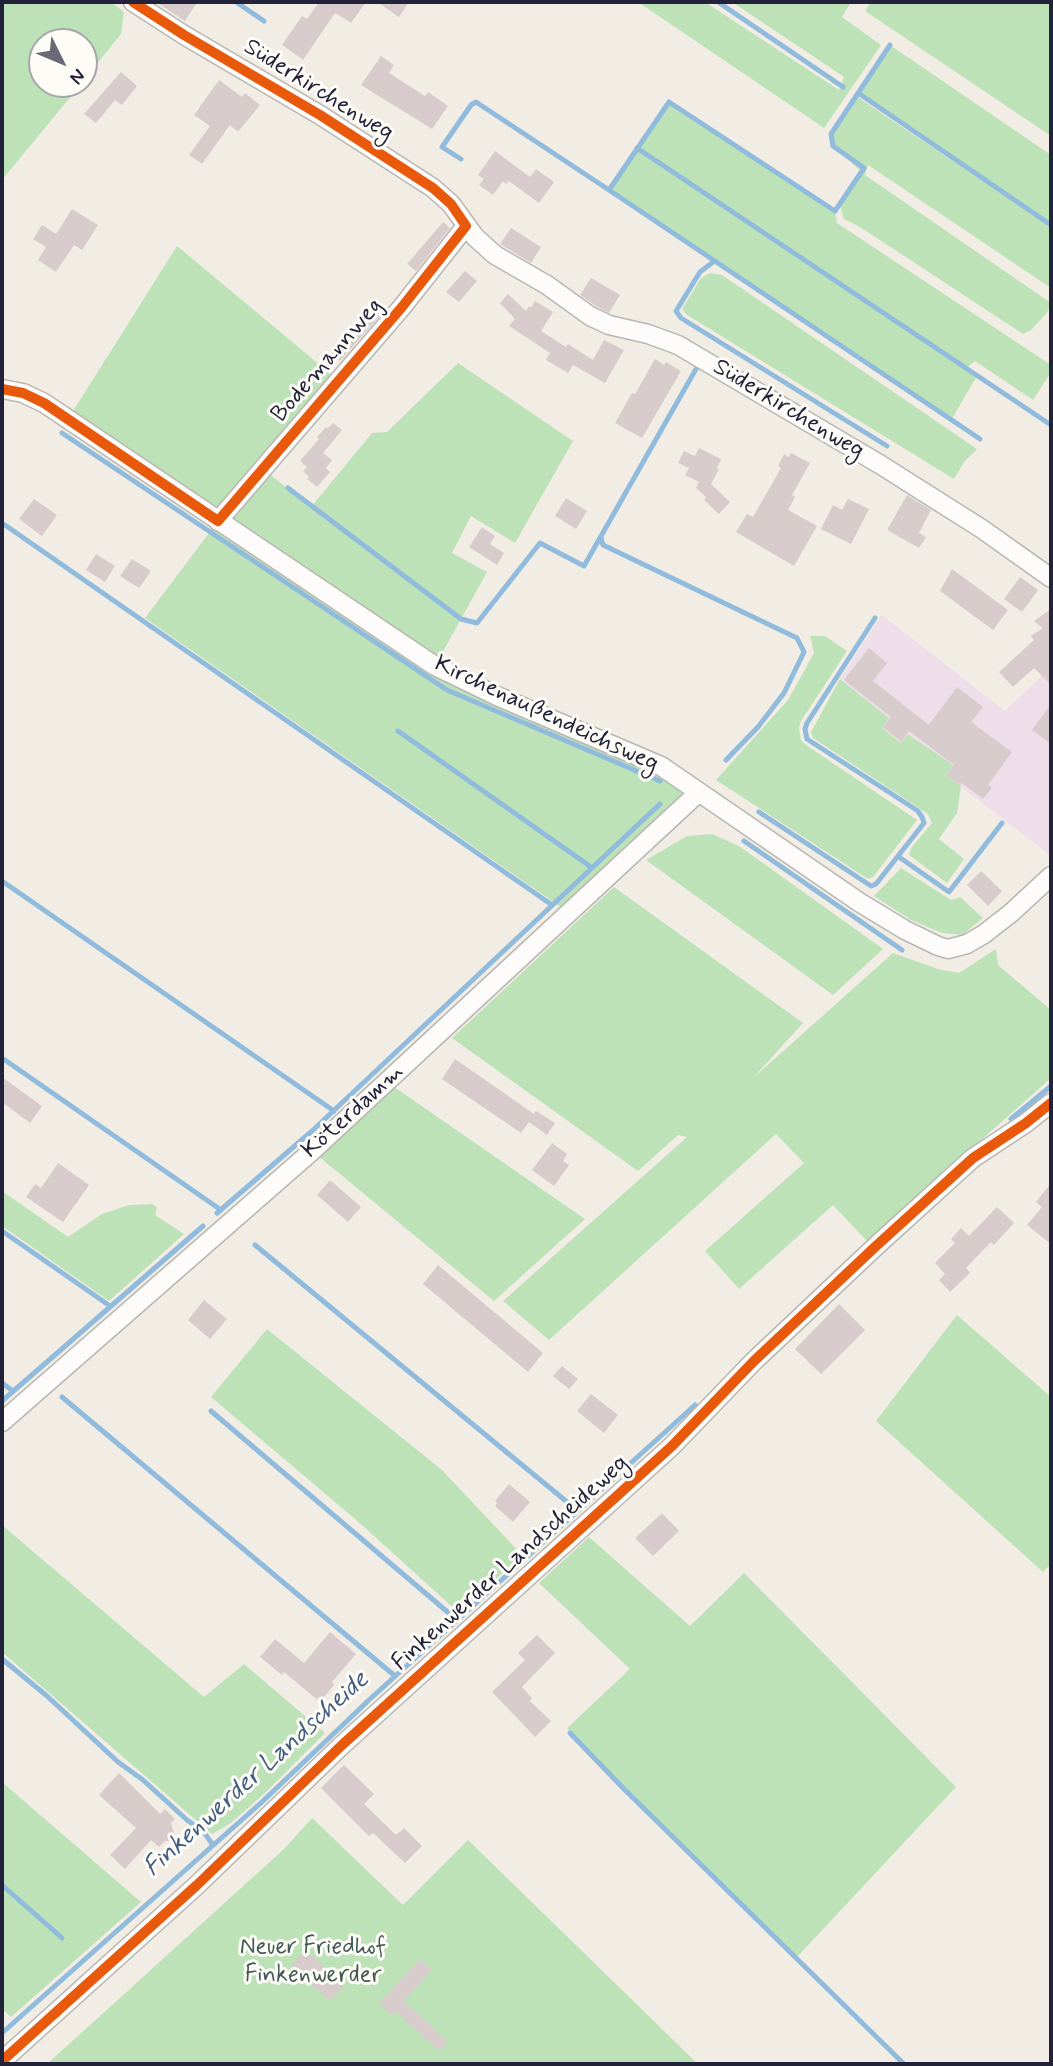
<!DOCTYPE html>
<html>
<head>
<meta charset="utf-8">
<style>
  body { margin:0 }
  #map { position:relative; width:1053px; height:2066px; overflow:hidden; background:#f2ede4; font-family:Mynerve,sans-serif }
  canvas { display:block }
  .frame { position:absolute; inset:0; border:4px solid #22223b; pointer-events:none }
  .north { position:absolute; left:28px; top:28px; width:70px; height:70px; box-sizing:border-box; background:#fdfcf7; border:2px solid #a5a5ac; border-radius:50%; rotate:133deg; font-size:19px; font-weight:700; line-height:28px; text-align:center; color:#22223b }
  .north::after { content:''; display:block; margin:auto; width:24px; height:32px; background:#6b6976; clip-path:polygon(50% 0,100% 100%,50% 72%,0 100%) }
</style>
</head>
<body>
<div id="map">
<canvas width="1053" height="2066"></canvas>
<div class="frame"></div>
<div class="north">N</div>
</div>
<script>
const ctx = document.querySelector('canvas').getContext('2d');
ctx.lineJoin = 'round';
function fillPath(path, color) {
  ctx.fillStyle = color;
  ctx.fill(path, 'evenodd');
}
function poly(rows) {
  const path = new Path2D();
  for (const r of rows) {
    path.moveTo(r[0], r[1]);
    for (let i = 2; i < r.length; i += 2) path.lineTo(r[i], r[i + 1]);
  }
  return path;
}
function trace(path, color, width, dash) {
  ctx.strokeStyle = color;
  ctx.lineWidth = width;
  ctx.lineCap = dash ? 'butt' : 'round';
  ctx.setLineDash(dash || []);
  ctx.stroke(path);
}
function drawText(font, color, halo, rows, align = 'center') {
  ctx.font = font + ' Mynerve,sans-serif';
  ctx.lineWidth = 6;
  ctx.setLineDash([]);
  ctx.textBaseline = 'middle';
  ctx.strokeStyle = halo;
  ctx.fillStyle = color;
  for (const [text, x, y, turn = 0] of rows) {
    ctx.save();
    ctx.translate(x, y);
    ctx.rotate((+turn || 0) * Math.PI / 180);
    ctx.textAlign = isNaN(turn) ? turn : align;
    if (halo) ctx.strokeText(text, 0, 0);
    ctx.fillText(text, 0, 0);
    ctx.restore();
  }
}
const built = poly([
  [882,615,1005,711,1051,667,1051,856,946,775,952,765,909,734,902,743,881,728,888,718,840,679]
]);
const green = poly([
  [2,2,111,2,124,12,121,34,84,80,84,42,42,42,42,84,81,84,2,180],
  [638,2,705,2,839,90,844,77,732,2,851,2,842,17,881,45,824,128],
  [871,2,1051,2,1051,136,865,11],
  [890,45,1051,155,1051,225,858,93],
  [856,96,1051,227,1051,288,868,165,865,175,1051,303,1047,313,1031,330,1023,334,860,227,844,219,840,205,860,174,864,174,833,146,831,134],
  [669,102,835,211,837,223,1051,365,1051,372,1033,400,975,361,967,368,977,376,951,420,609,190],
  [177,246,338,380,263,469,311,507,372,433,387,432,458,363,573,441,515,543,471,516,452,553,487,572,435,666,698,793,569,913,145,618,218,521,68,419],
  [710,273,722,275,977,449,964,462,954,479,687,315,682,309,701,278],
  [810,636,825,636,847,651,801,721,799,728,801,740,806,745,917,820,873,877,868,879,716,780,788,700,814,653],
  [840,679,889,718,882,728,901,743,908,734,953,765,946,775,961,786,957,813,939,839,964,859,947,883,909,855,911,848,932,823,928,814,813,738,811,732],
  [712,834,739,846,883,949,833,995,646,860,687,836],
  [901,868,951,900,960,897,983,918,962,935,942,933,911,920,874,896],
  [614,887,803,1023,753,1078,893,953,938,969,959,973,996,949,998,965,1051,1010,1051,1078,867,1241,833,1205,739,1289,705,1251,804,1163,776,1134,549,1340,503,1301,687,1137,678,1135,638,1171,452,1038],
  [387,1082,585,1219,494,1301,312,1151],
  [2,1191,68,1237,102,1214,129,1205,152,1204,157,1207,155,1215,184,1234,109,1301,2,1226],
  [957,1315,1051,1397,1051,1564,1043,1572,876,1421],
  [267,1329,442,1470,522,1555,459,1613,362,1525,211,1397],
  [2,1525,204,1697,244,1664,325,1733,265,1793,231,1823,212,1834,2,1652],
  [589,1537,690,1626,744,1573,956,1787,796,1958,624,1789,567,1728,630,1669,539,1583],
  [2,1782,141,1902,11,2017,2,2009],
  [312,1818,403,1905,468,1840,698,2064,47,2064,284,1849]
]);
const stream = poly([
  [236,2,264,21],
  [718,2,843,87],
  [858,93,1051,225],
  [637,148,1051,425],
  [461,159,442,147,471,105,476,102,609,190,669,102,835,211,864,168,833,146,831,134,890,45],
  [609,190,980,439],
  [713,262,700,272,676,311,681,318,887,446],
  [62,433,447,690,660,781],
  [288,488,461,619,477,623,540,543,584,566,696,369],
  [2,523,552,905],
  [601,538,603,545,797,638,804,652,784,693,758,727,726,760],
  [398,731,591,867],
  [759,812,871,886,876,884,924,823,922,817,918,811,807,739,805,729,807,723,875,618],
  [744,841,902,950],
  [899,857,949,892,1002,823],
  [2,881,334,1111],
  [2,1058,221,1210],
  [1011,1119,1051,1086],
  [217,1213,312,1131,660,804],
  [2,1231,110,1306],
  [255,1245,578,1511],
  [2,1383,13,1391],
  [62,1397,395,1676],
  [2,1401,203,1226],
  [211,1411,457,1620],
  [2,1659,47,1696,118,1762,143,1780,187,1820,203,1831,213,1845],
  [570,1733,624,1789,904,2064],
  [2,1885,62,1938],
  [2,2033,263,1801,370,1699,695,1405]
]);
const building = poly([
  [156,2,197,2,185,21],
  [319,2,366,2,351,23,335,13,303,60,282,45,302,16,307,19],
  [377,2,409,2,399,17],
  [381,56,394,65,389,73,425,96,428,92,448,106,432,129,361,85],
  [121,72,137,86,122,105,115,100,96,123,84,114],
  [219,80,242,97,245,93,260,105,238,132,230,125,202,164,189,155,210,126,194,115],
  [495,151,530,177,536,169,554,182,539,203,509,181,506,184,503,181,493,195,479,185,484,179,478,175],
  [72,209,98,225,82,250,74,245,56,272,38,260,46,247,33,239,42,225,56,234],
  [443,222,450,228,416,271,407,264],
  [511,228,541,247,531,263,500,244],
  [465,271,477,281,459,302,446,292],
  [591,278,620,295,609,313,596,306,580,295],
  [508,294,526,311,529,306,531,308,535,301,553,312,541,331,566,347,568,344,593,360,604,340,624,350,605,383,573,365,568,373,546,360,550,353,509,326,515,319,500,303],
  [373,303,383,312,340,361,331,353],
  [655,359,664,365,666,362,681,371,642,438,615,423,632,393,635,394],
  [333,423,342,430,323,453,332,460,326,468,330,472,317,487,307,479,309,477,303,471,307,467,300,461,319,439,317,437,326,427,328,428],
  [699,448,721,459,717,468,719,469,711,484,730,502,719,514,704,500,706,497,696,488,699,482,685,475,689,468,678,463,684,451,695,456],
  [791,453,810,463,792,495,795,497,788,510,817,526,794,566,736,532,747,514,753,517,781,468,778,466,784,454,789,457],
  [907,495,931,510,919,533,926,537,919,548,887,530],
  [566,498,587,511,576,529,555,516],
  [34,499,57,515,42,536,19,519],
  [848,499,869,509,851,544,821,529,833,505,842,510],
  [482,527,495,536,490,544,504,553,497,565,469,547],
  [96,554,115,566,105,582,86,570],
  [132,559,151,571,139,588,120,576],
  [952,569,1008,610,993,630,940,591],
  [1020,577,1038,590,1022,612,1004,599],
  [1051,609,1051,685,1034,668,1013,687,999,672,1034,640,1031,636,1043,628,1034,621],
  [869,648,887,663,873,681,929,725,957,687,983,707,971,722,1012,752,988,785,992,788,983,799,962,783,960,785,946,775,954,765,909,731,901,742,883,727,891,717,844,680],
  [1051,704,1051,744,1032,730],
  [981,871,1002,891,988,906,967,885],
  [455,1059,534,1114,536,1111,555,1123,547,1135,529,1122,521,1133,442,1079],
  [2,1077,42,1106,30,1123,2,1102],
  [552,1143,567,1154,563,1161,569,1165,554,1186,532,1170],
  [58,1163,89,1185,63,1222,26,1197,35,1184,41,1188],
  [330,1180,361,1207,348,1222,317,1195],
  [1051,1183,1051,1244,1027,1225,1042,1207,1036,1202],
  [997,1207,1014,1223,994,1245,991,1242,966,1268,970,1273,950,1292,939,1280,945,1274,935,1263,955,1243,951,1239,961,1228,969,1236],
  [438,1265,543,1353,528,1372,423,1284],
  [204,1300,227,1319,210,1339,188,1320],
  [839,1304,865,1330,821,1374,795,1349],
  [562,1366,578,1379,569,1389,553,1376],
  [591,1394,618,1415,604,1433,577,1411],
  [509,1484,530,1502,513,1522,495,1506,497,1503,495,1501],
  [662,1513,679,1531,653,1556,635,1538],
  [330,1632,356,1654,332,1682,334,1685,320,1702,284,1672,282,1675,260,1657,275,1639,304,1663],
  [537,1635,555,1653,522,1687,532,1698,530,1701,551,1721,535,1737,492,1692,525,1660,518,1653],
  [344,1765,374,1794,364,1804,396,1835,404,1828,422,1846,405,1863,373,1833,369,1836,321,1788],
  [119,1773,160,1814,165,1809,175,1819,171,1823,175,1836,170,1841,165,1841,159,1847,151,1840,125,1869,110,1855,136,1828,99,1795],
  [306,1950,344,1986,330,2001,291,1965],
  [420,1959,432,1970,404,2001,448,2042,439,2051,395,2011,391,2015,379,2003]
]);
const minor = poly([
  [133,2,184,35,320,115,433,188,451,204,475,237,495,255,547,285,590,316,609,325,648,334,678,345,881,465,982,529,1051,578],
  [2,389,23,393,44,403,435,666,497,696,661,766,859,902,905,930,938,946,948,949,967,944,984,934,1011,913,1051,876],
  [218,521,402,307,466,226],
  [2,1422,312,1151,698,793],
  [2,2061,197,1885,341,1746,672,1446,754,1361,875,1247,973,1158,1026,1123,1051,1103]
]);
const cycleway = poly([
  [2,389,23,393,44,403,218,521,402,307,466,226,451,204,433,188,320,115,184,35,133,2],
  [2,2061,197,1885,341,1746,672,1446,754,1361,875,1247,973,1158,1026,1123,1051,1103]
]);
const streetNames = [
  ["Süderkirchenweg",318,91,32],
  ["Bodemannweg",328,361,-49],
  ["Süderkirchenweg",788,410,31],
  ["Kirchenaußendeichsweg",546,715,25],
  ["Köterdamm",354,1112,-42],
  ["Finkenwerder Landscheideweg",511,1564,-42]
];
const parkNames = [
  ["Neuer Friedhof",313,1948],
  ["Finkenwerder",313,1976]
];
const waterNames = [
  ["Finkenwerder Landscheide",257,1775,-42]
];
fillPath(built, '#eddee9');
fillPath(green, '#bde2b8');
trace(stream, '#91bbdc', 5);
fillPath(building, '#d8cbcc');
trace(minor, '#b9b7b3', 21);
trace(minor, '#fdfcfb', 18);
trace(cycleway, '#e8590c', 10);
drawText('24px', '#22223b', '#fdfcf7', streetNames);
drawText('24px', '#435956', '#fdfcf7', parkNames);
drawText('italic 26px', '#425d82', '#fdfcf7', waterNames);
</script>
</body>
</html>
